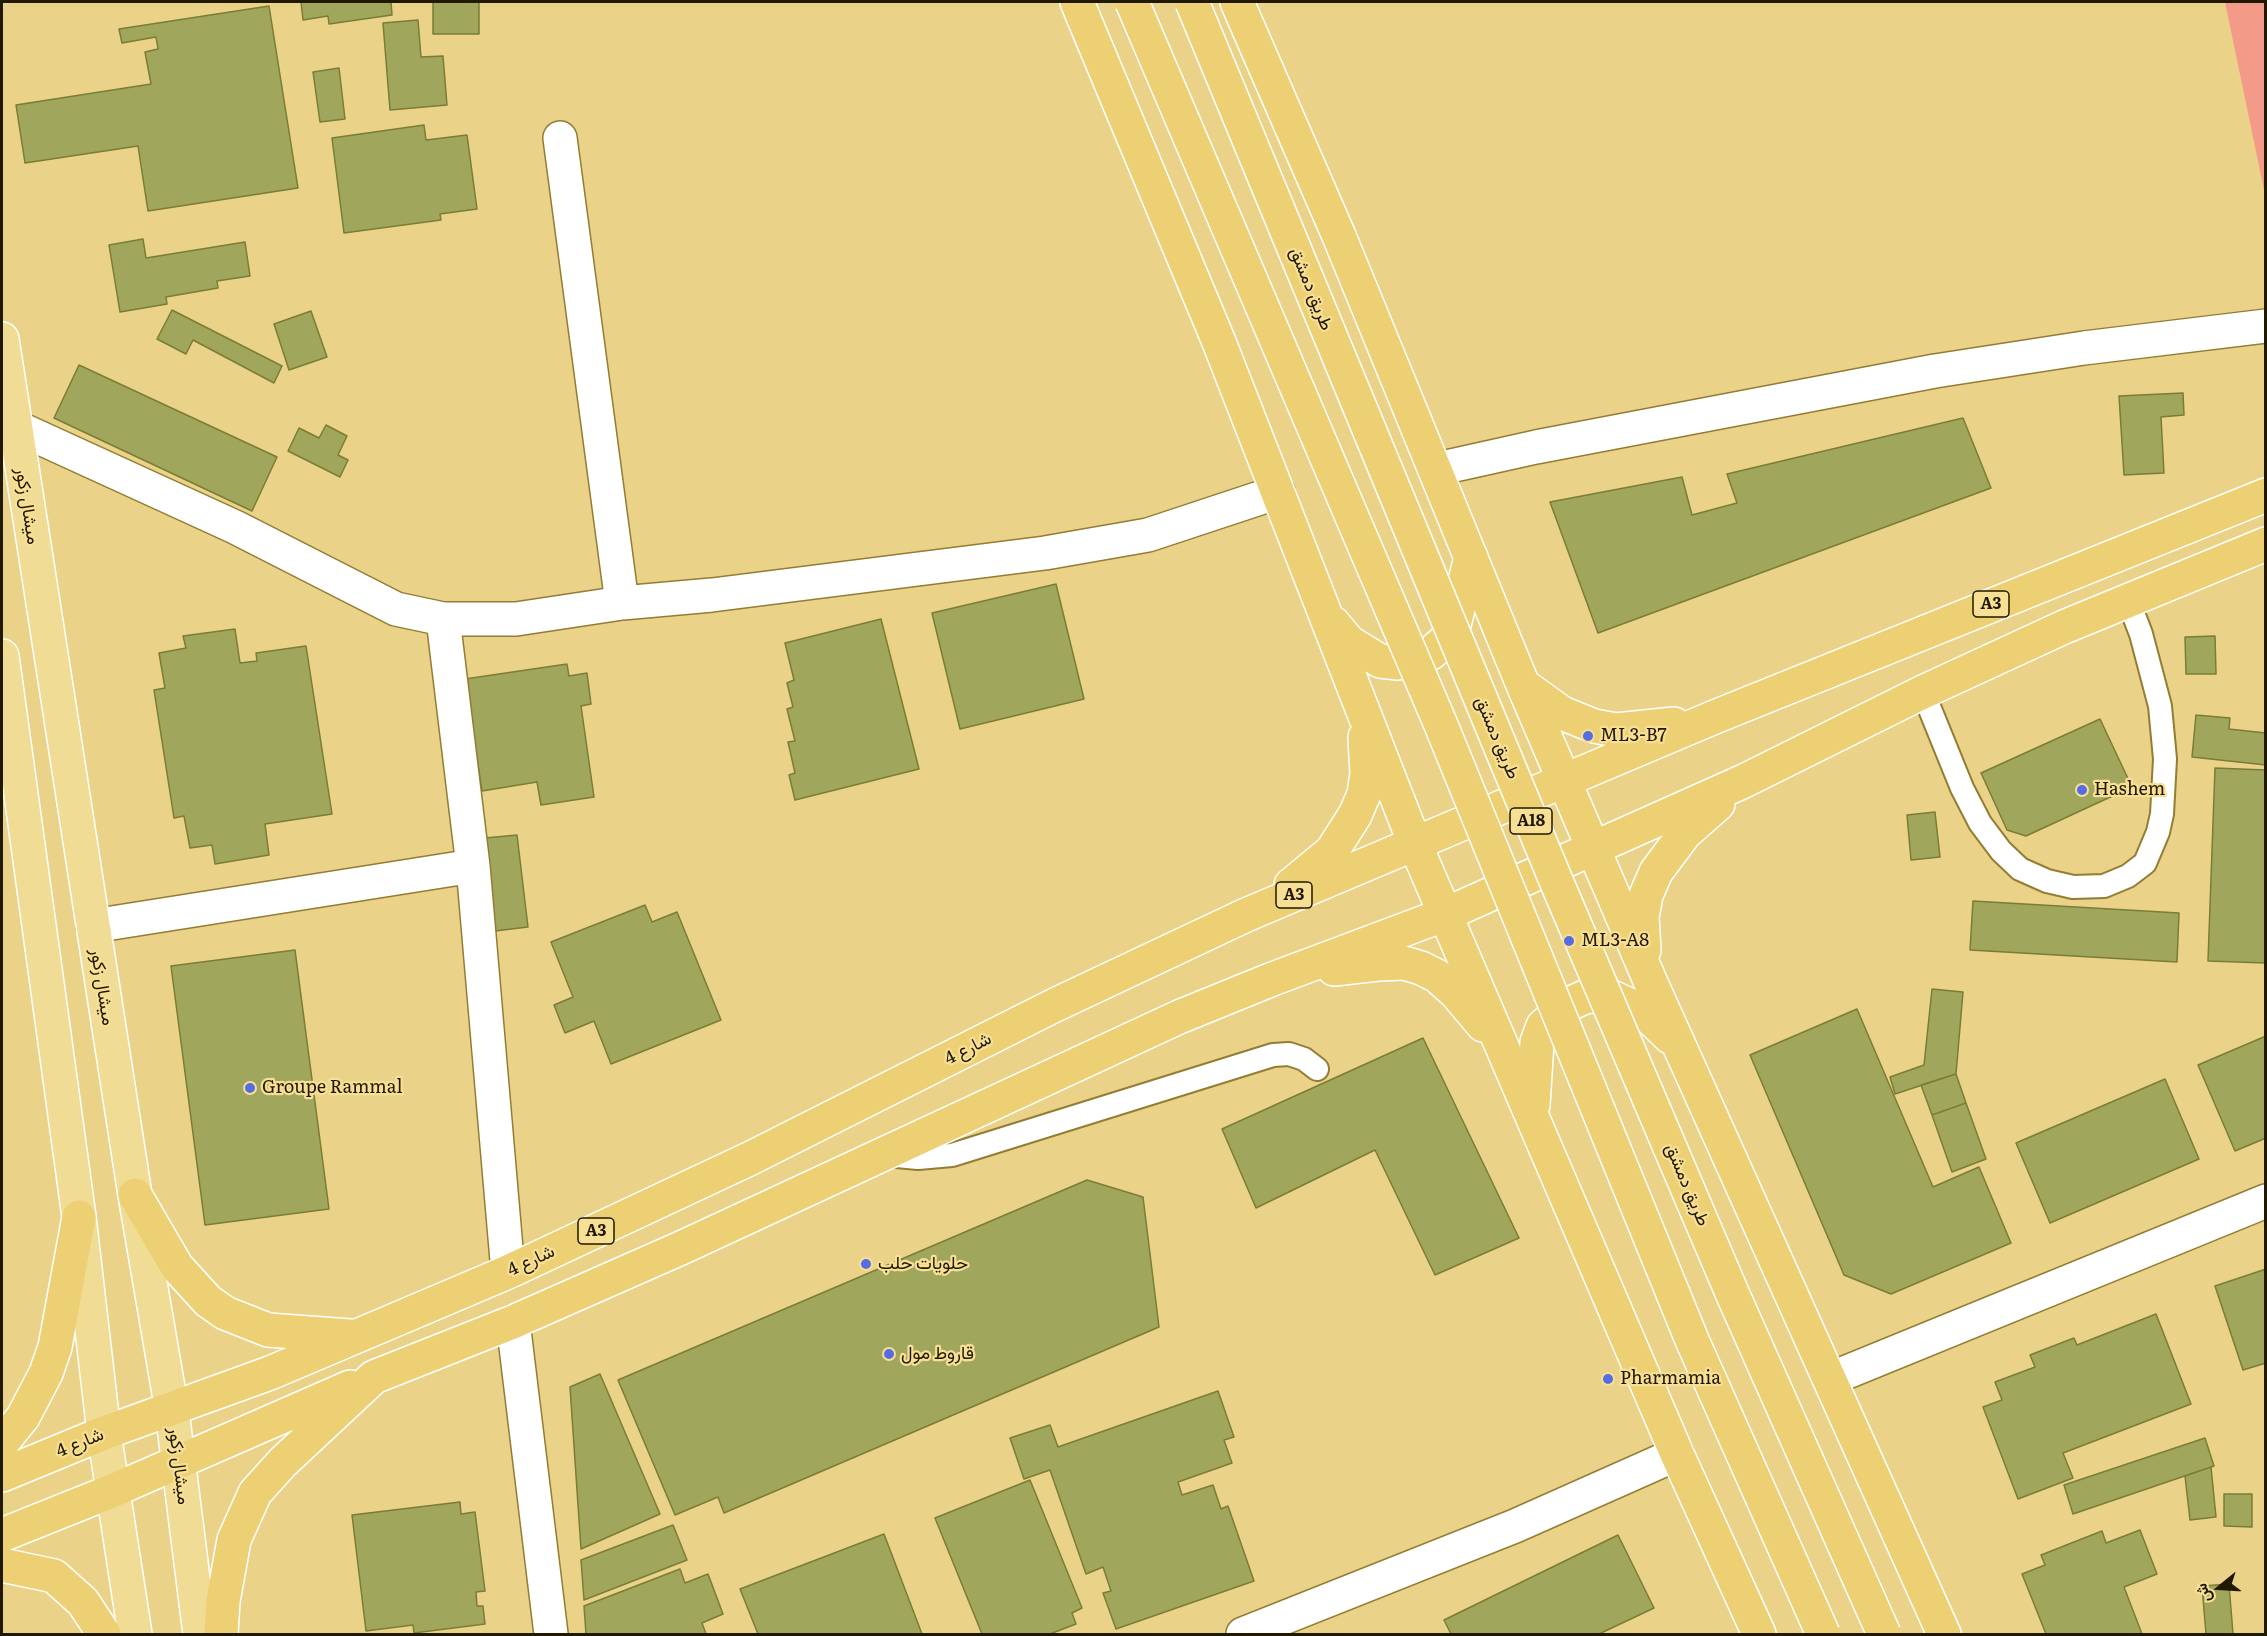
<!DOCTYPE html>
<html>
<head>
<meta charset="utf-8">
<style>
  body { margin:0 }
  #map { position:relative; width:2267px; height:1636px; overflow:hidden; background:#ebd289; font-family:Literata,Vazirmatn,serif }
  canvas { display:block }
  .frame { position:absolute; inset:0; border:3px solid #211800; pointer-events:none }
  .north { position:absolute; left:2189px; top:1558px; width:60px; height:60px; -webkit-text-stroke:4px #f8df96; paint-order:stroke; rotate:252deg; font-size:16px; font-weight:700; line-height:24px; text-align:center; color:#211800 }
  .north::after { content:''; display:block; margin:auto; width:21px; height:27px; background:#211800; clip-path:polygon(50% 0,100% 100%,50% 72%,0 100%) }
</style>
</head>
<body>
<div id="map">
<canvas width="2267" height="1636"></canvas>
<div class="frame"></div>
<div class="north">ش</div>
</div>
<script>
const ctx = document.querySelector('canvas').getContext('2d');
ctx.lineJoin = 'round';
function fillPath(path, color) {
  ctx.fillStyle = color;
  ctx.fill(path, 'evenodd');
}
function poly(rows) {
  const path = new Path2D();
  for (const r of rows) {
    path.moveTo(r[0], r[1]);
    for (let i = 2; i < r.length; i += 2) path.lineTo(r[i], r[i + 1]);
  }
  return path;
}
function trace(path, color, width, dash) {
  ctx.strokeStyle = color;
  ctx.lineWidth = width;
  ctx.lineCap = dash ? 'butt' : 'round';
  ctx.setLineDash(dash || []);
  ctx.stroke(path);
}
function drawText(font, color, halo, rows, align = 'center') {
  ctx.font = font + ' Literata,Vazirmatn,serif';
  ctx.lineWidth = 4.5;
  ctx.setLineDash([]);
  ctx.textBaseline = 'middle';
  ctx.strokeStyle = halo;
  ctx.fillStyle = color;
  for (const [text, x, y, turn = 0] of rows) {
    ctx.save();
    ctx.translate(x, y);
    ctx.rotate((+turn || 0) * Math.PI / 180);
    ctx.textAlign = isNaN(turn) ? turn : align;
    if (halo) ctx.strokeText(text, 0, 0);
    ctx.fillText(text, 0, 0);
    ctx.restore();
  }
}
const green = poly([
  [2225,2,2265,2,2265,195]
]);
const building = poly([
  [301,2,391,2,392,15,329,24,328,16,303,20,301,2],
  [433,2,479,2,479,34,433,34,433,2],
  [269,6,298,188,148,211,138,146,25,163,16,105,151,84,145,52,158,49,156,37,122,43,119,29,269,6],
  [418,20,421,57,443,56,447,105,390,110,383,23,418,20],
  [339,68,345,119,320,122,313,72,339,68],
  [424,125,426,140,467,135,477,209,440,214,441,220,344,233,332,138,424,125],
  [143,239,146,258,245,242,250,276,217,281,218,288,166,297,167,304,120,312,109,245,143,239],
  [172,310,282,366,274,383,193,340,186,354,157,339,172,310],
  [311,311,327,357,289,370,274,324,311,311],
  [79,365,277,457,252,511,54,418,79,365],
  [2183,393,2184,415,2161,417,2164,473,2124,475,2119,396,2183,393],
  [1963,418,1991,488,1598,633,1550,502,1682,477,1692,515,1737,503,1727,474,1963,418],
  [326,425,347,436,338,455,348,460,340,477,288,451,299,428,319,438,326,425],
  [1056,584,1084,699,960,729,932,613,1056,584],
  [881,619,919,769,795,800,789,775,795,773,788,742,795,741,787,709,793,707,787,683,794,680,785,643,881,619],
  [235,629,240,663,257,661,256,653,306,646,332,814,265,824,269,855,215,864,212,845,190,848,184,816,174,818,154,690,165,688,159,653,186,648,183,636,235,629],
  [2215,636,2216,674,2186,674,2185,637,2215,636],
  [567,664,569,676,587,673,591,704,581,706,594,797,541,805,537,782,482,791,465,679,567,664],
  [2196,715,2230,718,2229,729,2266,733,2266,765,2192,757,2196,715],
  [2100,719,2132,787,2026,836,2007,830,1981,773,2100,719],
  [2215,768,2266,770,2266,963,2208,961,2215,768],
  [1935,812,1940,857,1911,860,1907,815,1935,812],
  [517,835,528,927,495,931,485,838,517,835],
  [1973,901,2179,913,2177,962,1970,950,1973,901],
  [645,905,652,922,677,912,721,1020,611,1064,594,1021,565,1033,554,1005,573,997,551,942,645,905],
  [295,950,329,1209,205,1225,171,966,295,950],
  [1932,989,1963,992,1956,1074,1895,1094,1890,1077,1924,1065,1932,989],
  [1857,1009,1933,1187,1979,1167,2011,1243,1891,1294,1844,1275,1750,1055,1857,1009],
  [2266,1036,2266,1138,2235,1151,2198,1065,2266,1036],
  [1423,1038,1519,1238,1435,1275,1375,1150,1256,1208,1222,1129,1423,1038],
  [1956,1074,1966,1103,1932,1115,1921,1085,1956,1074],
  [2165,1079,2199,1159,2050,1223,2016,1143,2165,1079],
  [1966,1103,1986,1159,1952,1172,1932,1115,1966,1103],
  [1087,1180,1143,1197,1159,1327,724,1513,718,1497,675,1515,618,1380,1087,1180],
  [2266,1269,2266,1363,2243,1370,2215,1286,2266,1269],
  [2156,1314,2191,1404,2063,1453,2073,1478,2018,1499,1983,1407,2002,1400,1995,1382,2035,1367,2030,1355,2074,1338,2077,1345,2156,1314],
  [600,1374,660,1514,581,1549,570,1387,600,1374],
  [1218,1391,1234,1437,1224,1440,1232,1463,1178,1482,1182,1495,1213,1485,1221,1509,1228,1506,1254,1581,1116,1629,1103,1593,1111,1591,1103,1567,1086,1574,1050,1470,1024,1479,1010,1438,1050,1425,1058,1447,1218,1391],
  [2205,1438,2214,1466,2073,1514,2064,1485,2205,1438],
  [2211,1467,2216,1517,2190,1520,2185,1476,2211,1467],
  [1030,1480,1082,1608,1072,1613,1076,1624,1050,1634,982,1634,935,1518,1030,1480],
  [2224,1494,2252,1494,2252,1527,2224,1526,2224,1494],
  [460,1502,461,1514,475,1512,485,1591,476,1592,477,1606,483,1606,485,1624,414,1633,413,1625,366,1631,352,1515,460,1502],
  [673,1525,687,1560,584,1600,581,1560,673,1525],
  [2140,1530,2157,1574,2124,1587,2142,1634,2046,1634,2022,1574,2045,1565,2041,1555,2102,1531,2106,1543,2140,1530],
  [884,1534,922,1634,758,1634,740,1589,884,1534],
  [1618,1535,1654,1608,1599,1634,1451,1634,1444,1620,1618,1535],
  [680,1569,685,1583,708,1574,723,1614,702,1623,706,1634,586,1634,584,1606,680,1569],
  [2229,1584,2233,1634,2206,1634,2202,1586,2229,1584]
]);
const service = poly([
  [1923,692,1962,788,1980,823,2001,851,2020,869,2047,881,2073,887,2104,886,2128,876,2145,863,2158,832,2162,814,2165,759,2160,706,2141,634,2128,600],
  [886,1155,918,1158,952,1155,1273,1055,1289,1054,1304,1059,1317,1069]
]);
const minor = poly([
  [560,138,622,603],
  [14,426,235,527,396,609,443,619,516,619,622,603,712,595,1045,553,1148,535,1278,492],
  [1437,469,1536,447,1935,371,2084,348,2266,326],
  [443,619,473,866,508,1272],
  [93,926,473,866],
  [513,1322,551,1634],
  [1830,1379,2266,1201],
  [1243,1634,1515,1526,1677,1454]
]);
const primary = poly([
  [2,339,135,1195,172,1411,200,1634],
  [2,656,79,1217,104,1433,135,1634]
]);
const trunk = poly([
  [1077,2,1219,342,1415,844,1677,1454,1759,1634],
  [1237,2,1339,236,1523,685,1651,983,1944,1634],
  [1333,623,1349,642,1380,661,1398,663,1431,653,1445,641,1454,625,1471,557],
  [1523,685,1562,713,1594,726,1616,730,1674,724],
  [1291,885,1332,851,1355,815,1364,794,1367,774,1365,737],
  [1644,950,1642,917,1646,895,1656,872,1685,833,1718,804],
  [1334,969,1378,964,1404,963,1421,968,1437,976,1456,993,1483,1025],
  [1533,1105,1537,1042,1543,1026,1567,1005,1587,996,1612,997,1644,1012,1670,1037],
  [135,1195,177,1267,208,1301,225,1313,268,1330,350,1336],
  [2,1443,23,1417,46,1373,55,1347,79,1217],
  [2,1475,104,1433,270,1373,508,1272,749,1159,1055,1005,1246,915,1717,716,2266,495],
  [2,1535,112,1491,350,1387],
  [2,1565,54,1576,83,1602,104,1634],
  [221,1634,223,1601,234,1540,255,1493,283,1462,374,1377,513,1322,681,1248,1179,1017,1270,980,1446,914,1744,781,1923,692,2064,627,2266,544]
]);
const trunkBridge = poly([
  [1132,2,1441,725,1692,1340,1823,1634],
  [1192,2,1557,883,1733,1295,1884,1634]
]);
const markers = [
  [1588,736,6,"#566ce2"],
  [2082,790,6,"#566ce2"],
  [1569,941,6,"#566ce2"],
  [250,1088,6,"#566ce2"],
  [866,1264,6,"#566ce2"],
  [889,1354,6,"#566ce2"],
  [1608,1379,6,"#566ce2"]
];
const shields = [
  [1991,604,36],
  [1531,821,42],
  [1294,895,36],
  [596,1231,36]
];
const shieldNames = [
  ["A3",1991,604],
  ["A18",1531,821],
  ["A3",1294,895],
  ["A3",596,1231]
];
const streetNames = [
  ["طريق دمشق",1311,289,68],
  ["ميشال زكور",27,506,81],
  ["طريق دمشق",1497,738,67],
  ["ميشال زكور",102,987,81],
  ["شارع 4",968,1049,-27],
  ["طريق دمشق",1687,1185,67],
  ["شارع 4",531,1261,-25],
  ["شارع 4",80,1443,-22],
  ["ميشال زكور",179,1466,83]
];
const poiNames = [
  ["ML3-B7",1600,736],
  ["Hashem",2094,790],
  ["ML3-A8",1581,941],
  ["Groupe Rammal",262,1088],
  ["حلويات حلب",878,1264],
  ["قاروط مول",901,1354],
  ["Pharmamia",1620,1379]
];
fillPath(green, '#f39a89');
fillPath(building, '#a1a65d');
trace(building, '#7a7d34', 1.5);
trace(service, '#937d33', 26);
trace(minor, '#937d33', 36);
trace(primary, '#fff', 36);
trace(trunk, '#fff', 36);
trace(service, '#fff', 22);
trace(minor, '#fff', 33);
trace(primary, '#f1dc96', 33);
trace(trunk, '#ecd073', 33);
trace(trunkBridge, '#fff', 36, []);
trace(trunkBridge, '#ecd073', 33);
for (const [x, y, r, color] of markers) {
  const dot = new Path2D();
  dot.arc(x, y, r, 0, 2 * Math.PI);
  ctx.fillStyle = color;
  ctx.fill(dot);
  trace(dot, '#f8df96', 2);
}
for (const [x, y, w] of shields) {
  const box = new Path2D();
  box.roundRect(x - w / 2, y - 13, w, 26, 4.5);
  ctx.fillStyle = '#f8df96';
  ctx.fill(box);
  trace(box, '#211800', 1.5);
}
drawText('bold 16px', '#211800', null, shieldNames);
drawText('18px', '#211800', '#f8df96', streetNames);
drawText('18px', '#211800', '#f8df96', poiNames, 'left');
</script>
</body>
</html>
